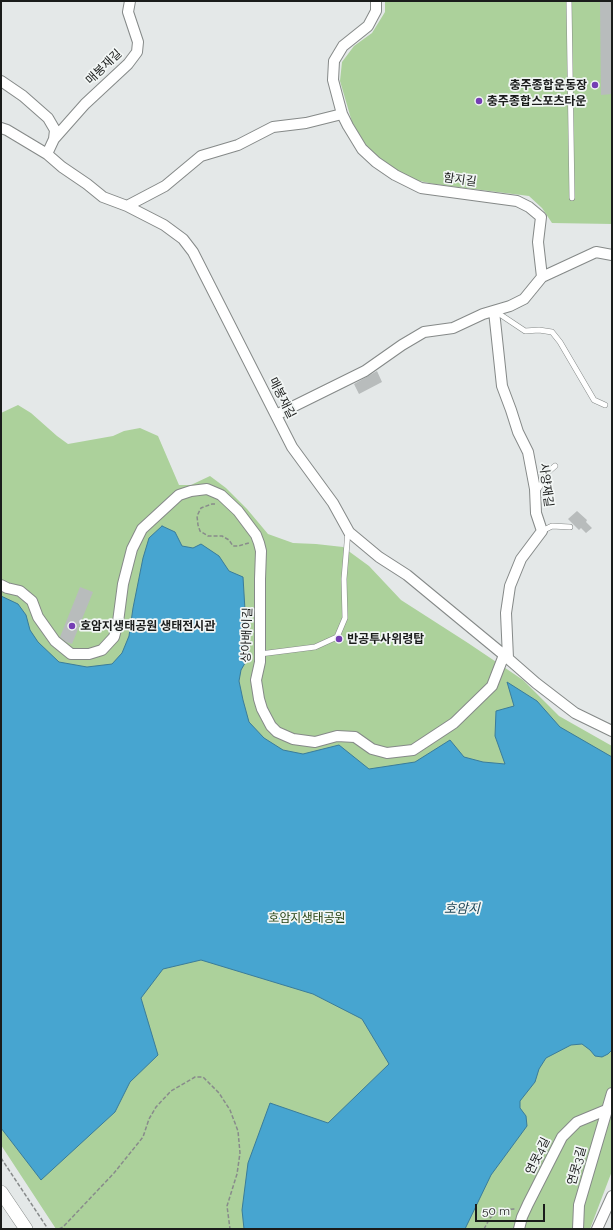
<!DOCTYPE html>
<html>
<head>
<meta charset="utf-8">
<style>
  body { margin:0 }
  #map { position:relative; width:613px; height:1230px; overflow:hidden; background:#e4e8e8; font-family:Raleway,sans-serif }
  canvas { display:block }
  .frame { position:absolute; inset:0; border:2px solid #1a1c1b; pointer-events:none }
  .scale { position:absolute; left:475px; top:1204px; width:70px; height:18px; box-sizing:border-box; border:2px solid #1a1c1b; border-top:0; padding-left:5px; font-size:12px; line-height:14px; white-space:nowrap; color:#1a1c1b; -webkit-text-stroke:3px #f2f6f5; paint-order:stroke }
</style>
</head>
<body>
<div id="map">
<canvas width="613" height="1230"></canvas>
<div class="frame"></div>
<div class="scale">50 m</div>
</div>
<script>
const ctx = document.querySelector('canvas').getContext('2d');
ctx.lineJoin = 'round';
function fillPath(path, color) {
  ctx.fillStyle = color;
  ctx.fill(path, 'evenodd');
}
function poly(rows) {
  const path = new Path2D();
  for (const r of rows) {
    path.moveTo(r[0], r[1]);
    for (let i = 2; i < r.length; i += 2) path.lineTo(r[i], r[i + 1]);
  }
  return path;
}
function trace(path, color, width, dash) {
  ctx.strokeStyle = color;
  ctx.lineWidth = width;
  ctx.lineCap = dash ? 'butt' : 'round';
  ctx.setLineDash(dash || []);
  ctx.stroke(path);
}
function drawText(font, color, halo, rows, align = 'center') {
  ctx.font = font + ' Raleway,"Noto Sans KR",sans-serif';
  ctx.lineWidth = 3.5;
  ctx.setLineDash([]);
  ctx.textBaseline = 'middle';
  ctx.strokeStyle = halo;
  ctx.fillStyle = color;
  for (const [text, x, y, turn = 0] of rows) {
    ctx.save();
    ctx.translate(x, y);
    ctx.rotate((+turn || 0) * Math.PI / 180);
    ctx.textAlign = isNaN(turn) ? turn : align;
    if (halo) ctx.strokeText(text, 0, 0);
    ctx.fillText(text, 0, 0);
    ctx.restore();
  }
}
const green = poly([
  [385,1,612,1,612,224,552,223,542,208,529,196,434,184,410,179,387,166,369,150,352,122,340,81,342,62,354,46,372,33,385,12],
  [18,405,31,413,57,436,68,444,113,436,124,431,140,428,158,436,179,485,191,485,210,476,226,488,247,509,268,534,293,543,316,544,343,547,369,566,401,600,468,643,523,680,559,716,612,746,612,1171,590,1229,56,1229,1,1145,1,413]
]);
const water = poly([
  [162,526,175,532,182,546,193,548,201,544,219,556,229,571,243,577,245,610,249,636,248,658,241,670,239,681,243,700,249,722,264,738,283,750,303,754,339,745,369,769,415,762,450,740,464,757,483,762,505,764,495,736,496,711,514,706,507,682,537,701,560,727,612,757,612,1050,608,1054,602,1057,595,1056,590,1050,582,1044,571,1045,546,1058,539,1069,535,1082,520,1101,520,1108,526,1116,527,1126,491,1175,465,1229,244,1229,242,1210,248,1163,270,1103,328,1123,389,1064,362,1019,313,994,201,960,163,969,141,998,158,1055,130,1082,115,1112,41,1180,1,1128,1,596,18,604,26,615,30,630,38,642,59,662,87,667,112,664,122,653,129,636,133,608,143,558,149,538,162,526]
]);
const building = poly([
  [600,1,612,1,612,94,601,95],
  [377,371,382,382,359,394,354,384],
  [577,511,587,520,586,522,592,528,586,533,581,528,579,530,568,519],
  [80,587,93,592,72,644,66,642,60,637]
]);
const path = poly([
  [215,504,212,504,201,508,197,516,198,525,200,531,208,536,222,536,229,540,233,546,238,546,249,543],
  [1,1158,48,1229],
  [59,1229,63,1227,114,1173,143,1137,149,1119,156,1107,171,1091,195,1077,203,1077,219,1093,230,1110,238,1131,240,1153,237,1174,227,1206,230,1229],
  [484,1229,490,1218,499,1210,516,1209]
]);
const service = poly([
  [569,1,572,198],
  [495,311,525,331,539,330,552,332,560,342,594,400,605,405],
  [535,489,539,488,548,472,555,466],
  [542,531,552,526,570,527],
  [260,654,315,647,337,637,345,618,344,579,348,531]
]);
const minor = poly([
  [376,1,376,11,368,26,343,46,334,61,333,80,342,114,348,126,362,149,376,162,395,175,421,188,517,201,529,207,541,217,538,242,542,277],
  [1,81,23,96,48,118,55,130,54,139],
  [1,128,7,130,47,154,62,167,87,184,103,197,127,206,164,225,183,239,193,252,292,447,333,503,349,532,379,557,407,575,504,655],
  [47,154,54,139,85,104,128,64,137,52,138,42,128,12,130,1],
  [127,206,165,186,201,156,238,145,273,127,306,123,342,114],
  [494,311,502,386,511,410,518,432,528,452,535,489,536,513,542,531,521,559,510,586,506,613,508,658],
  [276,415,365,371,402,345,424,332,453,328,483,314,510,306,524,299,542,277,596,252,612,255],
  [1,585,7,588,20,591,32,601,38,617,55,641,71,654,89,654,102,650,114,637,118,622,123,584,132,549,142,529,179,495,191,491,207,489,221,495,238,511,256,535,259,543,261,551,260,579,260,662,256,680,259,699,262,709,271,726,277,732,293,739,315,742,337,736,355,737,372,749,387,753,413,750,454,723,492,686,504,655,536,683,575,713,612,731],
  [519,1229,522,1217,528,1204,562,1137,577,1122,606,1110],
  [578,1229,579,1205,612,1093],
  [597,1229,612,1196]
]);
const tertiary = poly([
  [1,1192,26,1229]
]);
const markers = [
  [595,85,4,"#753eb4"],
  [479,101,4,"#753eb4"],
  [72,626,4,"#753eb4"],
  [339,639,4,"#753eb4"]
];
const streetNames = [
  ["매봉재길",104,67,-44],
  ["함지길",460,180,8],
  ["매봉재길",282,398,63],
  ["사양재길",546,485,83],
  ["상아배이길",247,635,-88],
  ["연못4길",538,1156,-64],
  ["연못3길",577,1166,-74]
];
const poiNames = [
  ["충주종합운동장",587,85,"right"],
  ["충주종합스포츠타운",487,101],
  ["호암지생태공원 생태전시관",80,626],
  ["반공투사위령탑",347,639]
];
const parkNames = [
  ["호암지생태공원",307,918]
];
const waterNames = [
  ["호암지",462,909]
];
fillPath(green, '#acd19b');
fillPath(water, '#47a5d0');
trace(water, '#3a7c9a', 1);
fillPath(building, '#b8bcbc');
trace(service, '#858988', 6);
trace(minor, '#858988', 12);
trace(tertiary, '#858988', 14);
trace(path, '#888b8b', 1.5, [4, 2]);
trace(service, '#fff', 5);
trace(minor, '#fff', 10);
trace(tertiary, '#fff', 13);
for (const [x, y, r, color] of markers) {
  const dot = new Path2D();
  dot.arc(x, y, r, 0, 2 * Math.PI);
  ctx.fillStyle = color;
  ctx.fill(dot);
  trace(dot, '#f2f6f5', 1.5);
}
drawText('12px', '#1a1c1b', '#f2f6f5', streetNames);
drawText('bold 12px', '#1a1c1b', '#f2f6f5', poiNames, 'left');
drawText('12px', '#1e3d0c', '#f2f6f5', parkNames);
drawText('italic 13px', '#1c4557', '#f2f6f5', waterNames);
</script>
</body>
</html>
